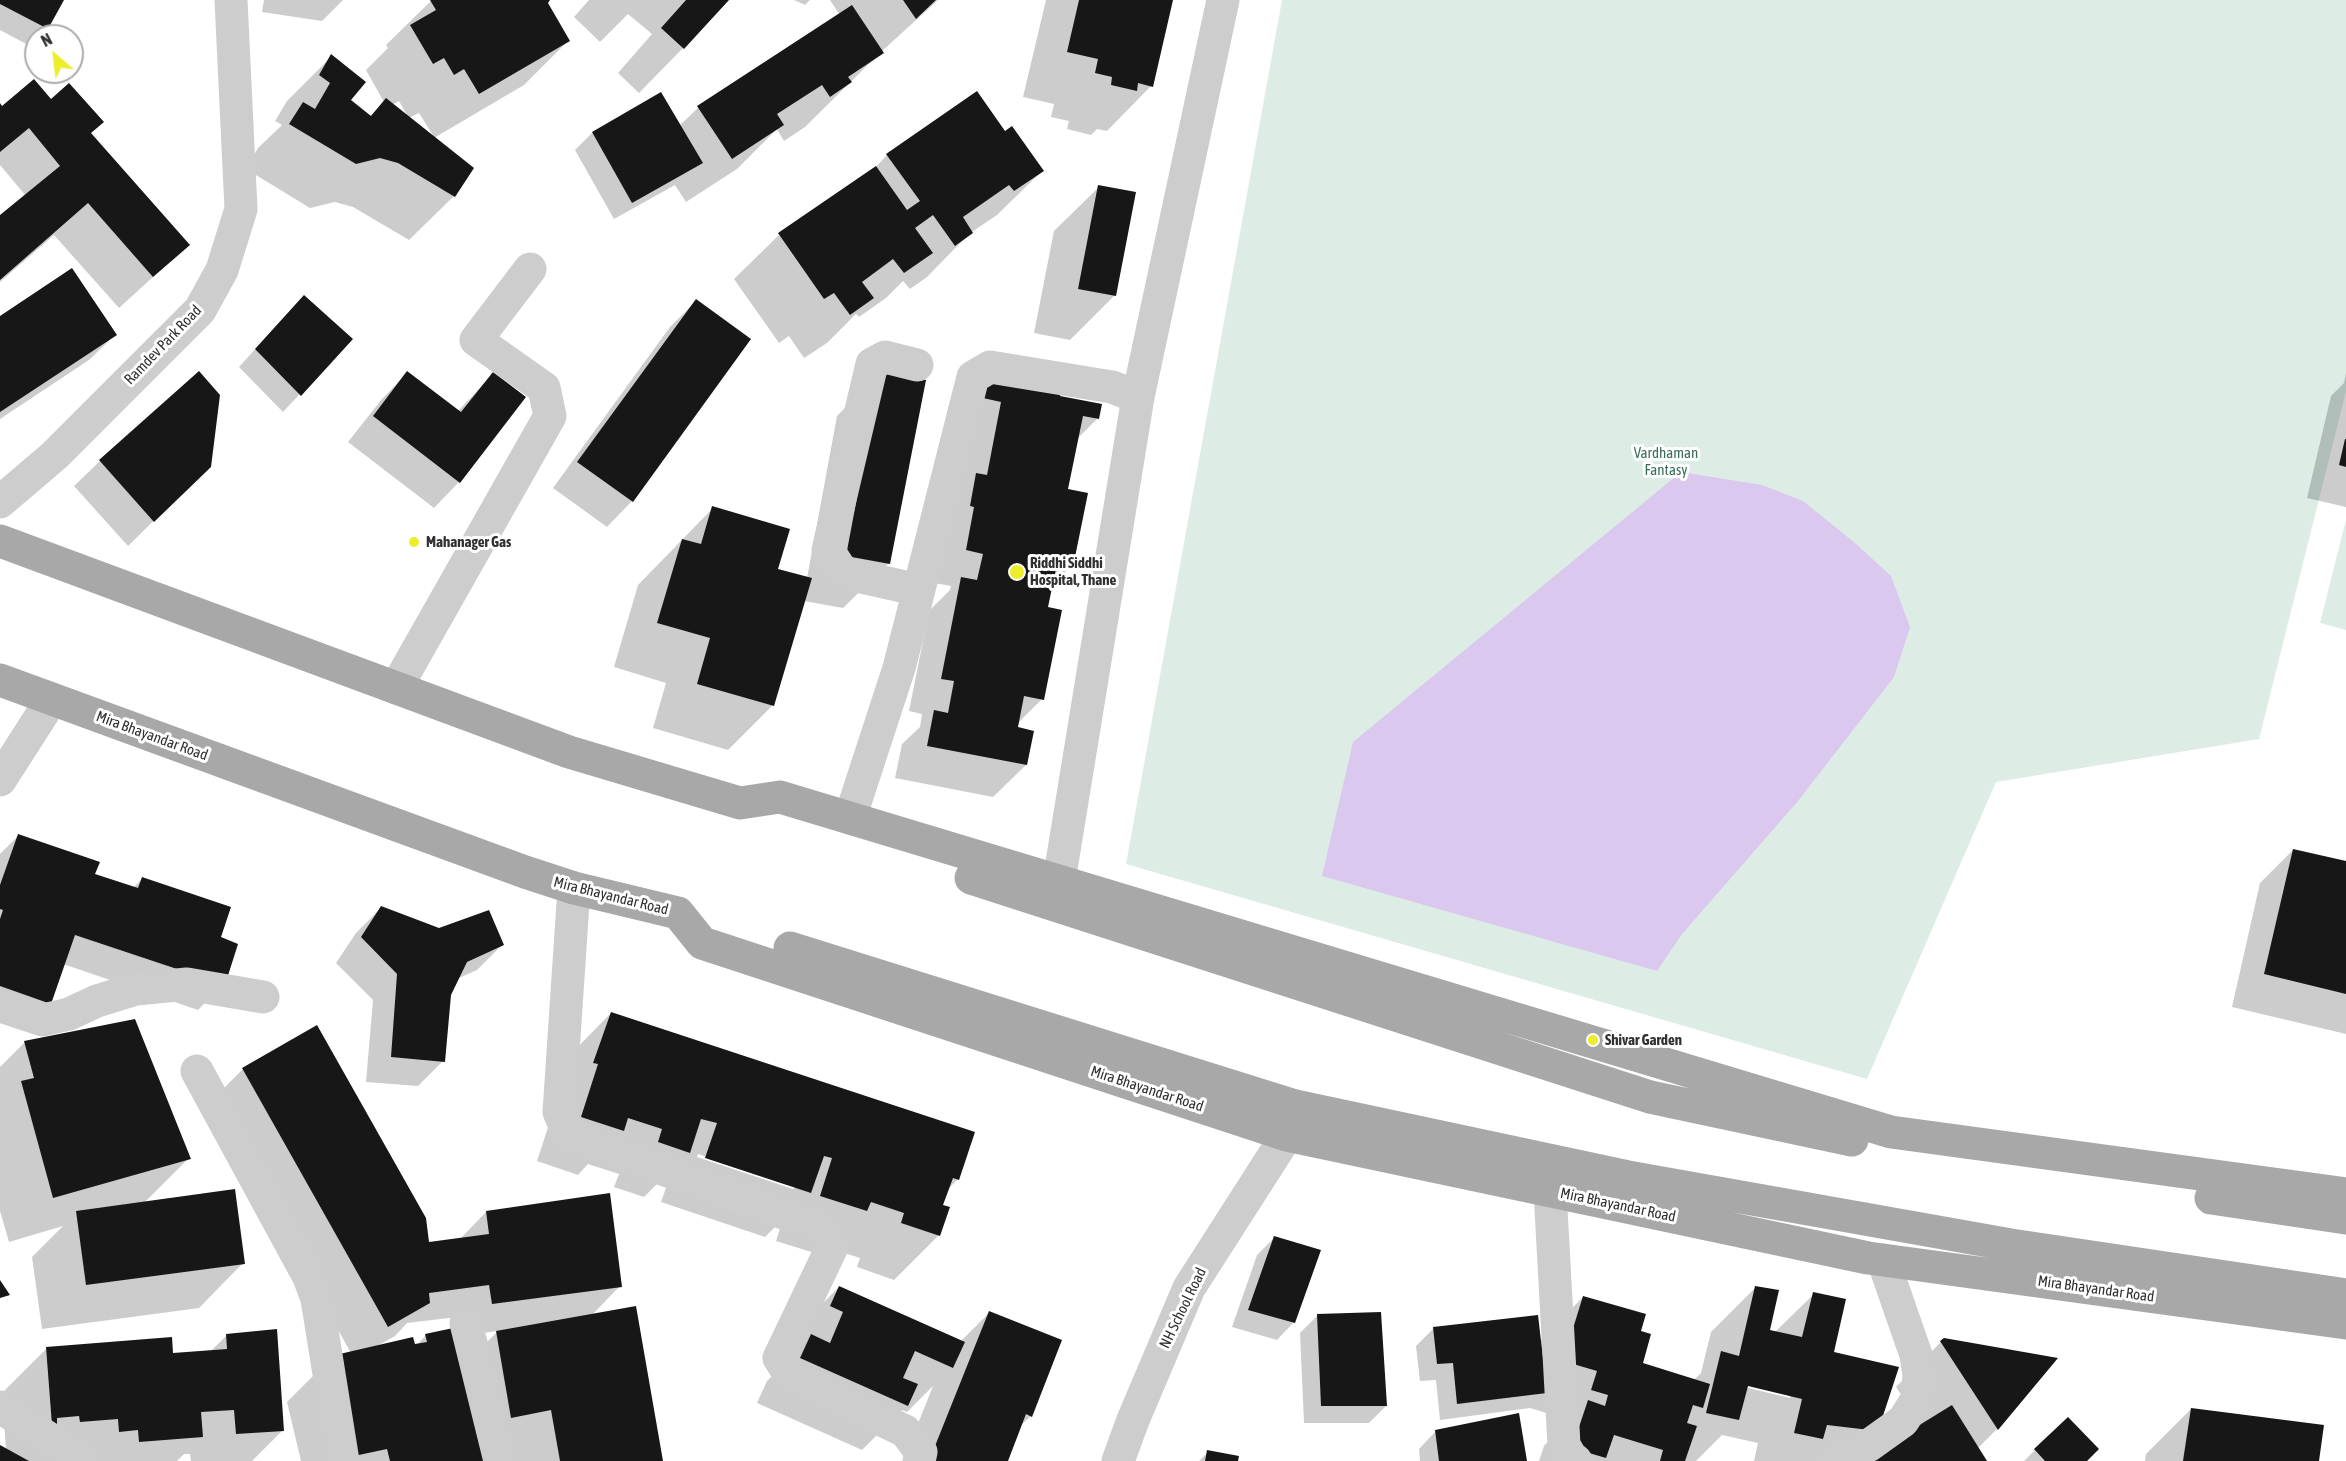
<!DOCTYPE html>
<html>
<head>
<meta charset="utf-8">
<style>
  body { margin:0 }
  #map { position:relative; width:2346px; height:1461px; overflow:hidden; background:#fff; font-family:"Asap Condensed",sans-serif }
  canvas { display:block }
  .north { position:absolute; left:24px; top:24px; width:60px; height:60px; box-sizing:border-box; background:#fff; border:2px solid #acacac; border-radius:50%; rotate:332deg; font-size:16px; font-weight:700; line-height:24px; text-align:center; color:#303030 }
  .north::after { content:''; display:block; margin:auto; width:21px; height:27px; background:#eced2b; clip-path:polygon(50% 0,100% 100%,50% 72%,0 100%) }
</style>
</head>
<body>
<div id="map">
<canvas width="2346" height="1461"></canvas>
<div class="north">N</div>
</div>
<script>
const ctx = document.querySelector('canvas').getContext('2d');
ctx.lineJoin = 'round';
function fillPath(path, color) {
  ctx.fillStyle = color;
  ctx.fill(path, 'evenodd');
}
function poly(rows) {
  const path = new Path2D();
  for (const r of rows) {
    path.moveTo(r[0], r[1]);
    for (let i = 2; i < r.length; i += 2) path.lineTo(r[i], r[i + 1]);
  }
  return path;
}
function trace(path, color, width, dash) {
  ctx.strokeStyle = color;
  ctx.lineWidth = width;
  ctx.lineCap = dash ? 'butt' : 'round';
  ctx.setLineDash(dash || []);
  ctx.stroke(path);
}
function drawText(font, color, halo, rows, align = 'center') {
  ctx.font = font + ' "Asap Condensed",sans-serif';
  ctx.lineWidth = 6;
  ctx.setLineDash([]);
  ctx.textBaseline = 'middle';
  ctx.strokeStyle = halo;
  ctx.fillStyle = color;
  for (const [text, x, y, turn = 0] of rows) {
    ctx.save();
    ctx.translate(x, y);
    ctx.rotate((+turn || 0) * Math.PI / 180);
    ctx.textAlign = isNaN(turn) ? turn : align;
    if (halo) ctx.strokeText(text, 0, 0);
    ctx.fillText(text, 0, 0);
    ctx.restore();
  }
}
const green = poly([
  [1282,0,2346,0,2346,391,2259,739,1996,782,1867,1079,1126,864],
  [2346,520,2346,630,2320,623]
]);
const water = poly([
  [1681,472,1762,485,1803,501,1855,543,1891,576,1910,627,1894,677,1798,801,1682,934,1657,971,1322,876,1353,742]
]);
const shadow = poly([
  [0,0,62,0,47,28,40,36,36,36,36,40,30,46,0,30],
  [264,0,343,0,322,21,262,12],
  [432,0,548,0,546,4,568,41,524,85,434,138,454,196,409,240,353,207,335,202,310,208,246,169,258,148,282,125,275,121,287,101,332,56,349,101,369,117,384,102,366,70,388,48,386,45],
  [399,101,408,117,392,105],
  [419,113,434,137,409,118],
  [589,0,727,0,683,48,639,93,618,73,652,34,628,14,600,42,574,17],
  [794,0,810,0,805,5],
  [830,0,938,0,881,52,805,127,784,141,777,129,737,169,686,202,675,185,614,219,575,150,592,133,660,94,679,126,698,108,840,15],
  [1046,0,1171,0,1151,86,1107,131,1097,129,1091,135,1067,129,1069,121,1051,117,1054,104,1023,97],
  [51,101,90,133,188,245,119,308,54,235,0,282,0,217,26,196,0,165,0,105,2,108],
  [1005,133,1042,171,997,215,969,234,927,277,910,289,903,281,886,298,859,317,856,314,827,343,804,358,789,336,779,343,734,279,779,235,873,170,887,155],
  [1099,187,1115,295,1070,340,1034,333,1054,231],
  [696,301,749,339,632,501,607,527,553,488,670,327],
  [287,314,351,339,283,412,239,367],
  [0,318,115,335,89,360,0,419],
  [882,371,925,382,888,564,843,608,804,601,772,706,728,750,653,728,666,683,614,667,638,585,713,508,776,570,807,578,837,416],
  [2346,372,2346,507,2307,498,2331,396,2344,383],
  [199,373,186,489,128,546,74,486,100,461],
  [407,373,458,411,493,374,524,397,459,482,434,508,348,442,382,399],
  [988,379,1059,398,1097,419,1076,440,1066,490,1071,566,1051,587,1046,608,1042,699,1017,724,1026,765,993,797,895,778,902,744,920,727,922,714,909,711,929,611,950,590,951,586,934,583],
  [18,836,93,875,133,888,143,878,219,938,223,984,198,1010,63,964,50,1003,0,1020,0,854],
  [2293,850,2346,862,2346,1034,2232,1007,2260,883],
  [382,907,439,930,503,944,477,970,457,979,449,995,443,1061,418,1086,366,1082,373,1000,336,963,356,933],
  [611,1013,958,1179,947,1190,941,1206,939,1235,894,1280,857,1267,860,1258,829,1248,821,1255,776,1241,783,1219,765,1237,661,1202,673,1168,644,1197,614,1187,619,1174,588,1164,578,1175,537,1161,554,1109,567,1058],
  [698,1154,796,1186,793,1189,697,1157],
  [134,1021,189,1158,144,1203,243,1263,199,1308,42,1329,32,1257,63,1226,9,1242,0,1211,0,1067,24,1043],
  [243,1069,427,1244,459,1240,486,1212,620,1286,591,1316,661,1461,301,1461,287,1402,332,1357,351,1353,210,1102],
  [457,1317,459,1328,426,1335,416,1346,377,1346,395,1336,407,1323],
  [498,1331,465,1364,458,1336],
  [1274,1238,1294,1322,1277,1340,1232,1327,1257,1255],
  [839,1287,960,1342,989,1313,1031,1416,1019,1427,1006,1461,903,1461,933,1386,907,1412,902,1410,862,1450,757,1403,767,1381,793,1354,794,1332],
  [1756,1287,1768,1331,1775,1332,1814,1294,1832,1354,1877,1430,1845,1461,1754,1461,1758,1443,1722,1435,1696,1461,1539,1461,1544,1446,1553,1436,1553,1415,1530,1408,1440,1420,1436,1380,1420,1381,1416,1346,1433,1329,1540,1341,1583,1297,1639,1332,1641,1364,1694,1380,1701,1373,1711,1332],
  [1741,1383,1790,1394,1790,1398,1740,1386],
  [1317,1316,1386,1406,1369,1423,1304,1423,1300,1333],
  [227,1335,282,1431,252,1461,191,1461,190,1454,184,1454,177,1461,0,1461,0,1447,6,1450,2,1393,47,1348,172,1355,210,1352],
  [1941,1342,2055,1359,1997,1429,1977,1449,1921,1425,1896,1387],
  [2191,1409,2318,1461,2145,1461,2146,1454],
  [1436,1431,1526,1461,1420,1461,1419,1449],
  [2035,1450,2085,1461,2024,1461],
  [1208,1452,1236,1461,1199,1461]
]);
const building = poly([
  [0,0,64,0,48,29,0,4],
  [430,0,550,0,548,3,570,41,479,94,464,69,454,75,444,58,433,64,410,25,436,10],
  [686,0,729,0,684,49,661,28],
  [903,0,936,0,916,19],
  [1079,0,1173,0,1153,87,1138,83,1137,91,1111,85,1112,77,1095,73,1098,59,1067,52],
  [852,5,884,53,848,77,852,82,830,97,822,85,777,114,784,125,732,159,697,106],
  [331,54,366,82,351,100,371,116,386,98,474,168,455,197,398,163,380,158,356,164,289,124,303,102,315,109,330,83,319,75],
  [34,79,51,99,69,83,104,122,91,133,190,245,153,277,88,203,0,280,0,215,60,166,29,128,0,152,0,103,2,106],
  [977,91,1005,131,1012,126,1044,171,1014,191,1009,185,963,217,973,233,955,246,933,215,915,228,933,253,904,273,893,259,862,282,874,298,850,315,834,293,824,299,778,233,876,166,907,210,920,201,886,154],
  [661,92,703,163,632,203,592,132],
  [1098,185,1136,192,1116,296,1078,289],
  [72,268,117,335,0,412,0,316],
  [304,295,353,339,301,396,255,349],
  [696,299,751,339,633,502,577,462],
  [881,370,926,380,890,564,846,556],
  [199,371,220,395,211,467,154,522,99,460],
  [407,371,461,412,493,372,526,397,460,483,373,416],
  [988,378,1064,380,1060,396,1102,404,1099,419,1083,416,1068,489,1088,493,1073,567,1057,564,1048,607,1062,610,1044,700,1024,696,1018,727,1034,731,1027,765,927,746,934,710,948,713,954,681,941,679,961,577,977,580,983,554,966,550,974,507,970,506,976,473,987,475,1001,402,983,398],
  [2345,439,2346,439,2346,467,2339,465],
  [712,506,790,529,778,569,812,578,774,706,697,684,710,638,657,623,682,539,701,544],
  [18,834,100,862,95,874,138,888,142,877,231,907,221,937,238,944,225,985,75,935,51,1004,0,986,0,919,3,910,0,909,0,885],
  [2293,849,2346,861,2346,994,2264,974],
  [381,906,439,928,489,910,504,945,467,962,451,995,445,1062,391,1057,397,974,361,937],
  [611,1012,975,1132,959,1180,953,1178,943,1205,950,1207,940,1236,901,1223,904,1213,871,1202,867,1211,820,1196,832,1158,824,1156,811,1193,705,1158,717,1123,701,1119,690,1153,658,1142,662,1129,628,1118,624,1131,581,1117,598,1064,593,1063],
  [135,1019,191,1159,53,1198,21,1081,34,1078,24,1041],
  [317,1025,426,1218,429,1242,489,1234,486,1211,610,1193,622,1287,492,1304,489,1285,429,1293,430,1303,388,1327,242,1068],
  [235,1189,245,1264,86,1285,76,1211],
  [1274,1236,1321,1250,1295,1323,1248,1310],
  [0,1280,10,1295,0,1298],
  [839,1286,965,1342,953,1368,915,1351,903,1378,918,1384,908,1406,800,1358,811,1334,830,1343,843,1312,830,1306],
  [1755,1286,1779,1290,1770,1330,1802,1337,1813,1292,1846,1299,1834,1352,1899,1367,1878,1431,1827,1425,1823,1439,1794,1433,1802,1399,1748,1386,1739,1420,1706,1413,1721,1351,1739,1356],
  [1583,1296,1646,1314,1641,1331,1651,1334,1643,1363,1710,1384,1703,1408,1693,1405,1687,1423,1697,1426,1685,1461,1660,1461,1663,1450,1614,1435,1606,1458,1572,1448,1588,1400,1605,1406,1608,1395,1591,1390,1597,1371,1563,1361],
  [636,1306,663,1461,560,1461,551,1410,511,1418,496,1331],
  [989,1311,1062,1340,1032,1417,1026,1414,1008,1461,929,1461],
  [1381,1312,1387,1406,1321,1406,1317,1314],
  [1538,1315,1547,1393,1457,1404,1453,1363,1437,1364,1433,1327],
  [458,1327,488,1461,390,1461,387,1449,354,1456,331,1356,413,1337,415,1344,427,1342,425,1334],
  [277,1329,284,1431,236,1434,234,1410,201,1412,203,1437,139,1442,138,1430,119,1432,118,1419,80,1422,79,1416,57,1418,57,1424,52,1425,46,1347,172,1337,173,1353,227,1349,226,1334],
  [1944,1338,2058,1358,1998,1430,1940,1341],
  [1952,1405,1987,1461,1861,1461],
  [2191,1408,2324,1425,2319,1461,2183,1461],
  [1519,1413,1527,1461,1439,1461,1435,1430],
  [2068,1417,2099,1449,2087,1461,2045,1461,2034,1449],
  [0,1445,29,1461,0,1461],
  [1207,1450,1239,1456,1238,1461,1205,1461]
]);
const minor = poly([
  [917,365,885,357,872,364,828,550,843,573,919,590],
  [0,502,55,455,200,310,222,270,241,209,231,0],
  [396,688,550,416,544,388,476,340,530,269],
  [0,780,52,699],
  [850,818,899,668,973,377,990,367,1112,387,1138,397],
  [1059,881,1138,397,1223,0],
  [574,888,559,1112,569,1135,819,1226,832,1247,779,1358,791,1377,905,1431,921,1452,919,1461],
  [0,1006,43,1020,69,1014,97,1001,136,989,187,984,263,997],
  [197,1071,309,1277,317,1299,343,1461],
  [1550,1191,1564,1445,1571,1457,1576,1461],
  [466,1323,500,1461],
  [0,1407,84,1461],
  [1118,1461,1133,1420,1189,1288,1287,1135],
  [1833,1461,1868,1446,1903,1421,1917,1399,1919,1375,1916,1355,1883,1260]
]);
const major = poly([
  [0,541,569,752,740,803,780,797,1891,1132,2346,1194],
  [0,680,525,872,574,888,678,913,702,943,1287,1135,1868,1258,2346,1323],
  [971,878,1650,1097,1852,1140],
  [790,948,1295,1106,1628,1177,2011,1245,2346,1295],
  [2211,1198,2346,1218]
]);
const markers = [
  [414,542,6,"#eced2b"],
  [1017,572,8,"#eced2b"],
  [1593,1040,6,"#eced2b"]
];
const streetNames = [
  ["Ramdev Park Road",163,345,-46],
  ["Mira Bhayandar Road",152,736,20],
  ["Mira Bhayandar Road",611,896,14],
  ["Mira Bhayandar Road",1147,1089,18],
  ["Mira Bhayandar Road",1618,1205,12],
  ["Mira Bhayandar Road",2096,1289,8],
  ["NH School Road",1183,1308,-64]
];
const parkNames = [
  ["Vardhaman",1666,453],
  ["Fantasy",1666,470]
];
const poiNames = [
  ["Mahanager Gas",426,542],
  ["Riddhi Siddhi",1030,563],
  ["Hospital, Thane",1030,580],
  ["Shivar Garden",1605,1040]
];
fillPath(green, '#ddede6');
fillPath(water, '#dac8ee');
fillPath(shadow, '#0003');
fillPath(building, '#171717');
trace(minor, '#cdcdcd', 33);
trace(major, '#a8a8a8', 33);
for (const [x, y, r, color] of markers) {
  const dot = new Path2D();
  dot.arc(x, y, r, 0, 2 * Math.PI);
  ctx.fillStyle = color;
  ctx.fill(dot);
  trace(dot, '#fff', 2);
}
drawText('15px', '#303030', '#fff', streetNames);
drawText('15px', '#3a6e5a', '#fff', parkNames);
drawText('bold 15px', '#303030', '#fff', poiNames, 'left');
</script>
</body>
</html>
